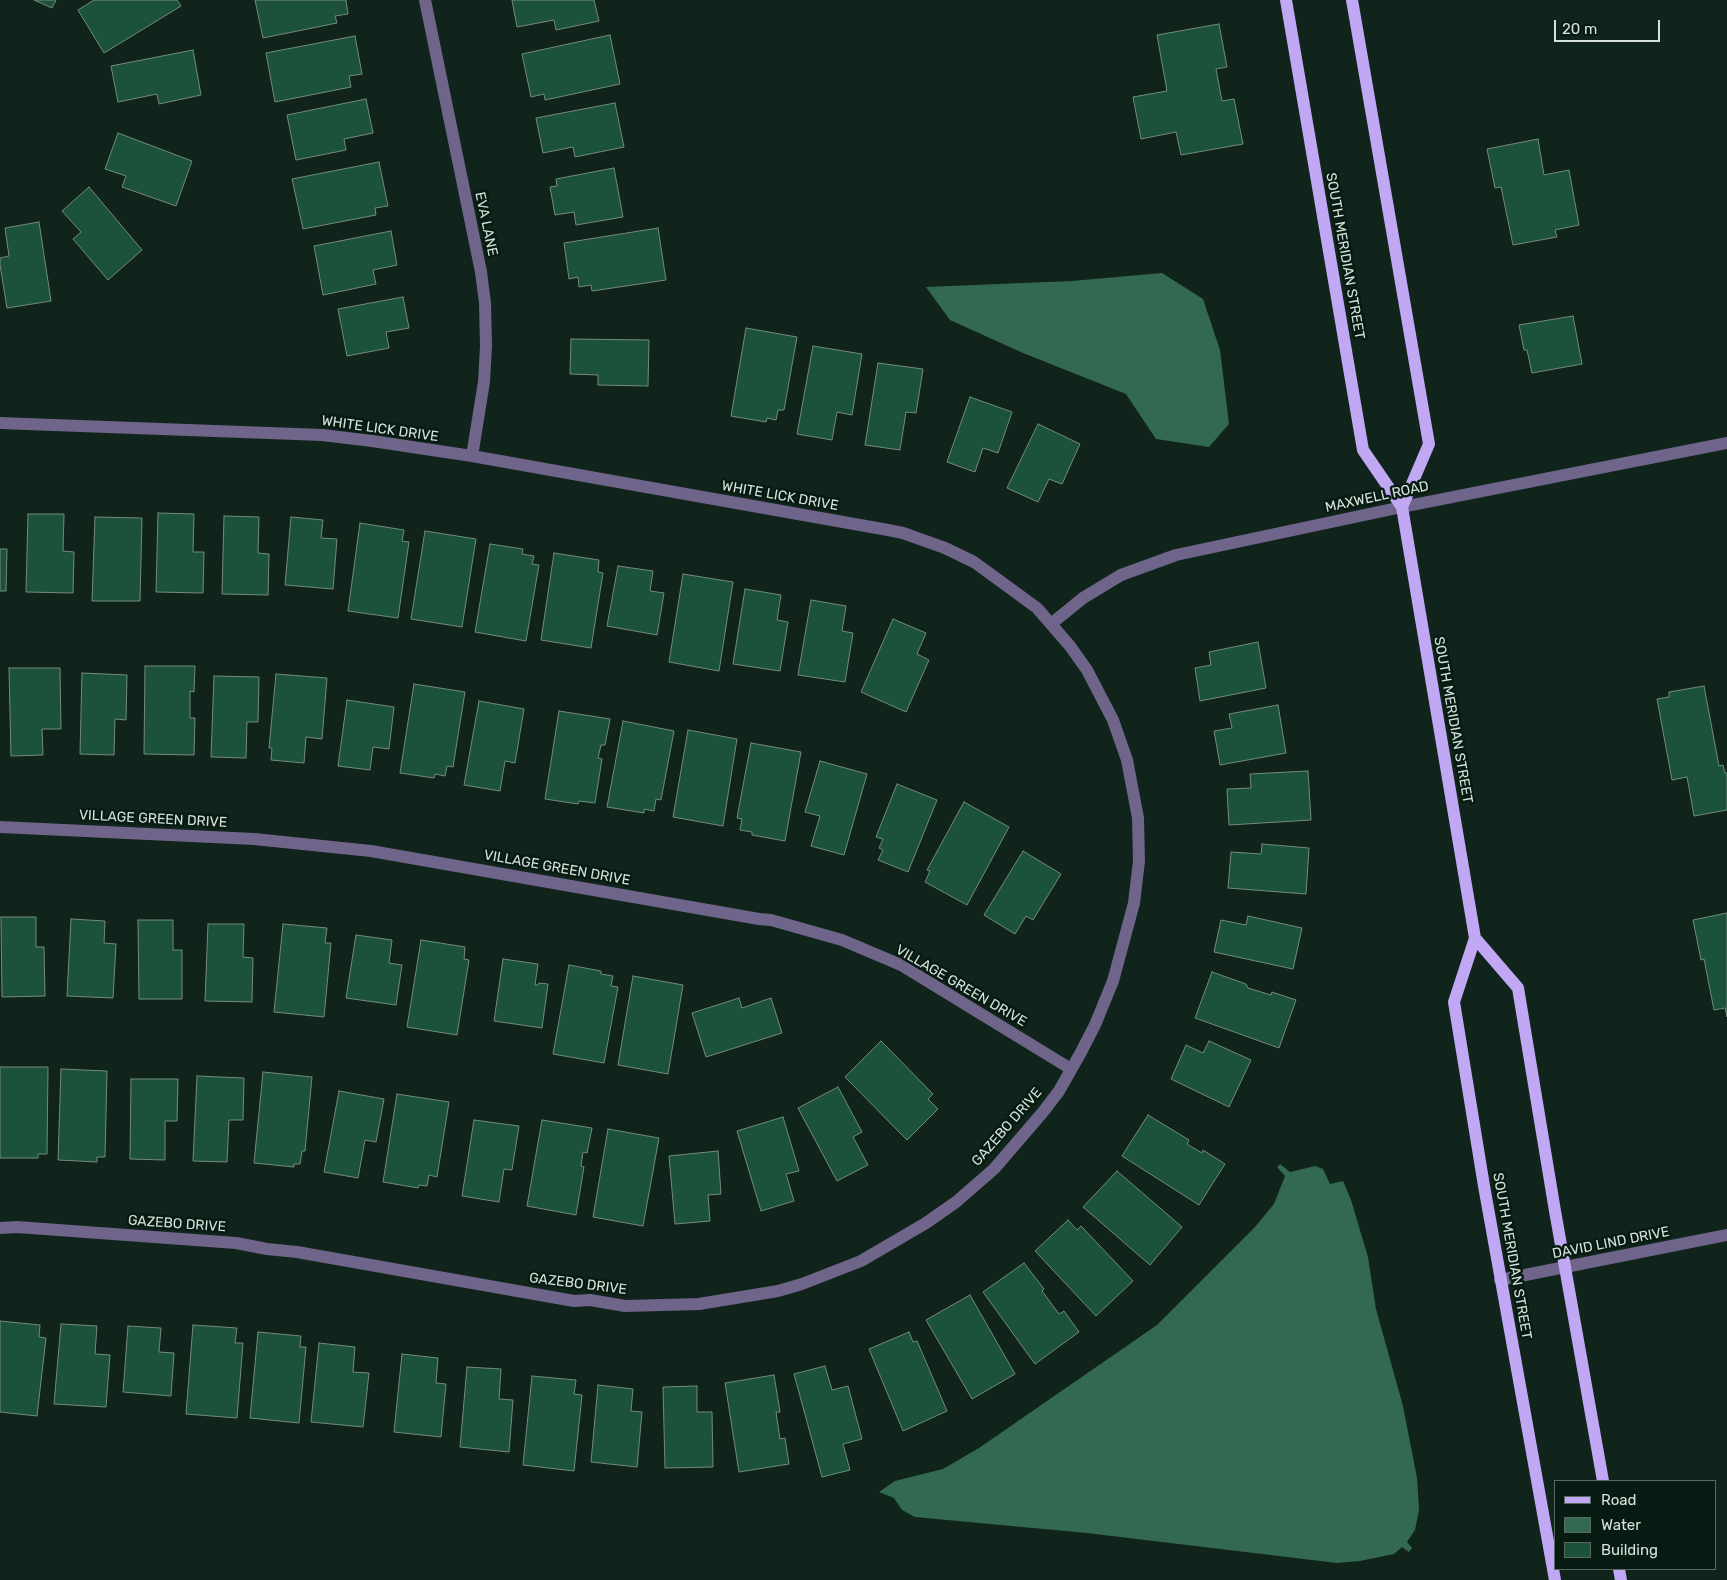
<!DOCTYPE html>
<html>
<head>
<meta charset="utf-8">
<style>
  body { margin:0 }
  #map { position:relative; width:1727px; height:1580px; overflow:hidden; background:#10241b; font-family:Rubik,sans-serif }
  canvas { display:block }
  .legend { position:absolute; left:1554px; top:1480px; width:162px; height:90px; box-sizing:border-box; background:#071b12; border:1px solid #596a62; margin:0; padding:6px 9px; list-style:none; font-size:15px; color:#d5e1da }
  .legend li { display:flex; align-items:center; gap:10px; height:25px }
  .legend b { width:25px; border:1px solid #596a62 }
  .scale { position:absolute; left:1554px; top:20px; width:106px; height:22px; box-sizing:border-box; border:2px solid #d5e1da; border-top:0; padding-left:6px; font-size:15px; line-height:18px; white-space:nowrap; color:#d5e1da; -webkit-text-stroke:4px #071b12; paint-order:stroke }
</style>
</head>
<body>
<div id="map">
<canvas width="1727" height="1580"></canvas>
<ul class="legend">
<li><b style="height:6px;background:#c0a8f5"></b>Road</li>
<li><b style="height:14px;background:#346951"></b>Water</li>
<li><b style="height:14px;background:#1c523b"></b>Building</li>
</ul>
<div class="scale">20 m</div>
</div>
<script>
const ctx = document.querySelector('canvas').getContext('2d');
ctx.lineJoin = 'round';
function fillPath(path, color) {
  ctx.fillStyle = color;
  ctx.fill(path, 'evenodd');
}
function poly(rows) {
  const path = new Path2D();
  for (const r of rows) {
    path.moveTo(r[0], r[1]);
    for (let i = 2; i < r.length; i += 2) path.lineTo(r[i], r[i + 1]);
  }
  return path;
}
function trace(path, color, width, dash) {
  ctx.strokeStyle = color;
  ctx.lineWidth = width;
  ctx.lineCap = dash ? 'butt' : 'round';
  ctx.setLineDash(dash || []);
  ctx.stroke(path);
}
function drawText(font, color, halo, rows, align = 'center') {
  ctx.font = font + ' Rubik,sans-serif';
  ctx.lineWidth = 5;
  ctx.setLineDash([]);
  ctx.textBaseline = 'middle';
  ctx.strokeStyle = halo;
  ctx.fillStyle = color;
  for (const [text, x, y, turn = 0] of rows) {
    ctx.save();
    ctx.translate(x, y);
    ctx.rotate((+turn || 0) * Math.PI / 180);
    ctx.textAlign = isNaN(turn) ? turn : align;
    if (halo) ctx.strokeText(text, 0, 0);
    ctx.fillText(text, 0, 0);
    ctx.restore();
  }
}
const water = poly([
  [1162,273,1203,299,1220,350,1229,424,1209,447,1156,439,1126,394,1023,353,950,320,926,287,1072,281],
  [1280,1164,1290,1172,1315,1166,1323,1169,1330,1184,1343,1181,1351,1200,1368,1257,1376,1309,1403,1406,1417,1478,1419,1510,1415,1530,1407,1542,1412,1548,1409,1552,1402,1547,1394,1554,1360,1561,1337,1563,1087,1533,915,1517,902,1510,894,1498,879,1492,895,1481,943,1469,979,1448,1157,1325,1255,1227,1274,1204,1285,1176,1277,1167]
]);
const building = poly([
  [34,0,56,0,52,8,34,0],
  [94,0,177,0,181,6,104,53,78,10,94,0],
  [255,0,346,0,348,14,335,16,337,23,263,38,255,0],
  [512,0,594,0,599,21,556,30,554,20,517,27,512,0],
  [1219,24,1227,67,1216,69,1222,101,1234,99,1243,144,1181,155,1176,132,1141,139,1133,97,1167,91,1157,35,1219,24],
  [610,35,620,84,545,100,544,94,531,97,522,54,610,35],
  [355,36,362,74,349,76,351,87,275,102,266,53,355,36],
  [193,50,201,95,159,104,157,94,118,102,111,66,193,50],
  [366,99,373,133,344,139,346,150,296,160,287,115,366,99],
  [615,103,624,147,575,157,573,147,543,153,536,118,615,103],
  [118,133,192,161,176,206,122,187,126,176,105,169,118,133],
  [1538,139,1544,175,1569,170,1579,225,1555,230,1557,237,1513,245,1501,187,1495,188,1487,149,1538,139],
  [379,162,388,206,375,208,376,215,303,229,292,179,379,162],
  [614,168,623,217,576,225,574,212,555,215,550,187,557,186,556,179,614,168],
  [89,187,142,250,108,280,73,239,81,232,62,211,89,187],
  [39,222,51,301,7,308,0,265,0,258,9,256,5,228,39,222],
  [658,228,666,280,592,291,591,285,579,287,578,277,569,279,564,243,658,228],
  [391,231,397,265,373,270,376,284,323,295,314,246,391,231],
  [403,297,409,328,386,332,389,348,347,356,338,309,403,297],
  [1573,316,1582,364,1532,373,1527,350,1524,350,1519,325,1573,316],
  [746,328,797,337,784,410,778,410,776,420,767,418,766,422,731,416,746,328],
  [571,339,649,340,648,386,598,385,598,375,570,374,571,339],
  [813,346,862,354,852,415,837,412,832,440,797,434,813,346],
  [878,363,923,369,916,413,906,412,900,450,865,445,878,363],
  [970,397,1012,412,998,453,983,448,975,472,947,462,970,397],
  [1038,424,1080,444,1062,484,1049,479,1038,502,1007,488,1038,424],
  [158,513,194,514,193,552,204,552,203,593,156,592,158,513],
  [28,514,64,514,63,551,74,552,73,593,26,592,28,514],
  [224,516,259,517,258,553,269,554,268,595,222,594,224,516],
  [95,517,142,518,140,601,92,601,95,517],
  [291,517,323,520,321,538,337,539,333,589,285,585,291,517],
  [360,523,404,530,402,541,409,542,398,618,348,611,360,523],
  [425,531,476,539,462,627,411,619,425,531],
  [490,544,523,549,522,554,534,556,532,564,539,565,526,641,475,632,490,544],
  [0,549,7,549,6,591,0,591,0,549],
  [554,553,599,560,598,572,603,573,591,648,541,640,554,553],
  [618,566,653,571,650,591,664,593,657,635,607,626,618,566],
  [683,574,733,582,719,671,669,662,683,574],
  [745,589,781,595,777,620,788,622,780,671,733,664,745,589],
  [811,600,846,606,842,631,853,633,845,682,798,675,811,600],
  [893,619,926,633,917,654,929,660,906,712,861,692,893,619],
  [1258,642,1266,688,1200,701,1195,668,1211,665,1209,652,1258,642],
  [145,666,195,666,194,692,190,691,190,718,195,718,194,755,144,754,145,666],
  [9,668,60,668,61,729,42,729,43,755,11,756,9,668],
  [82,673,127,675,126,720,115,719,114,755,80,754,82,673],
  [276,674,327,678,322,739,306,737,304,763,271,760,272,748,269,748,276,674],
  [214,676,259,677,258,722,247,722,246,758,211,757,214,676],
  [414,684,465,692,453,767,447,766,445,776,435,774,434,778,400,773,414,684],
  [1704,686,1719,766,1723,765,1725,773,1727,773,1727,810,1694,816,1687,777,1672,780,1657,699,1669,697,1669,692,1704,686],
  [347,700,394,707,389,749,373,747,370,770,338,766,347,700],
  [479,701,524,709,515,763,505,761,500,791,464,785,479,701],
  [1278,705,1286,753,1220,765,1214,731,1232,728,1229,714,1278,705],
  [559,711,610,719,605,745,601,745,598,758,602,759,595,803,579,801,578,804,545,799,559,711],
  [623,721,674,731,661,800,656,799,654,811,644,809,644,813,607,807,623,721],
  [688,730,737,739,723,826,673,817,688,730],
  [751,743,801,752,785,841,752,835,752,832,740,830,742,819,737,818,751,743],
  [820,761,867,774,844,855,811,846,820,816,805,812,820,761],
  [1308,771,1311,820,1229,825,1227,789,1251,788,1250,774,1308,771],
  [897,784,937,800,908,872,878,860,883,850,879,848,883,839,876,837,897,784],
  [964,802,1009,827,967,905,925,882,930,871,927,870,964,802],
  [1262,844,1309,848,1306,894,1228,888,1231,852,1261,854,1262,844],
  [1023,851,1061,874,1033,920,1026,916,1015,934,984,915,1023,851],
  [1727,913,1727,1017,1725,1008,1714,1010,1704,959,1701,960,1693,920,1727,913],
  [1248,916,1302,928,1293,969,1214,952,1221,920,1246,925,1248,916],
  [1,917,36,917,36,947,44,947,45,996,2,997,1,917],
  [71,919,105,921,104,943,116,944,113,998,67,996,71,919],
  [138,920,173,920,173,950,182,950,182,999,139,999,138,920],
  [208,924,244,924,243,957,253,958,252,1002,205,1001,208,924],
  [283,924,327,928,325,943,331,943,324,1017,274,1012,283,924],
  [356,935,392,940,389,963,402,965,396,1005,346,998,356,935],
  [421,940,465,947,464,959,469,960,457,1035,407,1027,421,940],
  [503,959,538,964,535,985,538,985,539,983,548,984,542,1028,494,1021,503,959],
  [569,965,601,971,601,974,613,976,611,986,618,987,604,1063,553,1054,569,965],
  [1212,972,1246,984,1248,988,1271,995,1272,992,1296,1000,1279,1048,1195,1018,1212,972],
  [633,976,683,985,668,1074,618,1065,633,976],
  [739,998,742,1008,771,998,782,1033,706,1057,692,1013,739,998],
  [881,1041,933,1094,928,1099,938,1109,907,1140,845,1077,881,1041],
  [1209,1041,1251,1060,1229,1107,1171,1079,1186,1045,1203,1053,1209,1041],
  [0,1067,48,1067,47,1154,38,1154,38,1158,0,1158,0,1067],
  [61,1069,107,1071,105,1157,97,1157,97,1162,58,1160,61,1069],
  [263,1072,312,1077,305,1151,302,1151,300,1164,294,1164,294,1167,254,1163,263,1072],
  [197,1076,244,1078,243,1120,229,1120,227,1162,193,1161,197,1076],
  [131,1079,178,1079,177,1121,165,1121,165,1160,130,1159,131,1079],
  [838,1087,862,1132,853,1137,868,1165,837,1181,798,1108,838,1087],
  [339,1091,384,1099,376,1142,365,1140,358,1178,324,1172,339,1091],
  [397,1094,449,1102,437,1177,429,1175,427,1186,419,1185,418,1188,383,1182,397,1094],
  [1148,1115,1189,1140,1187,1144,1202,1153,1203,1150,1225,1164,1199,1205,1122,1156,1148,1115],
  [783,1117,799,1171,786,1174,794,1201,761,1211,737,1131,783,1117],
  [474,1120,519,1126,512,1170,504,1169,499,1202,462,1196,474,1120],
  [542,1120,592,1128,587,1153,583,1152,581,1166,584,1167,576,1215,527,1206,542,1120],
  [608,1129,659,1138,643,1226,593,1217,608,1129],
  [718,1151,721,1194,708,1195,710,1221,675,1224,669,1156,718,1151],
  [1117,1171,1182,1227,1150,1265,1083,1207,1117,1171],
  [1068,1220,1077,1230,1081,1226,1133,1281,1096,1316,1035,1251,1068,1220],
  [1024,1263,1044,1289,1042,1291,1059,1314,1064,1311,1079,1332,1035,1364,983,1292,1024,1263],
  [970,1295,1015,1374,972,1399,926,1320,970,1295],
  [0,1321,40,1325,39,1337,46,1338,37,1416,0,1412,0,1321],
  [61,1324,97,1326,95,1354,110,1355,106,1407,54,1404,61,1324],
  [193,1325,237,1328,235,1343,243,1343,237,1418,186,1414,193,1325],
  [128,1326,161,1328,159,1352,174,1353,171,1396,123,1392,128,1326],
  [258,1332,301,1336,300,1347,306,1347,299,1423,250,1418,258,1332],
  [909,1332,913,1342,917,1341,947,1411,903,1431,869,1349,909,1332],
  [319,1343,355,1347,353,1372,369,1373,363,1427,311,1422,319,1343],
  [402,1354,438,1358,436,1383,446,1384,441,1437,394,1432,402,1354],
  [825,1366,832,1390,848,1386,862,1439,843,1444,850,1470,822,1477,794,1374,825,1366],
  [467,1367,501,1369,499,1399,513,1400,509,1452,460,1447,467,1367],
  [774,1375,780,1412,776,1412,780,1439,785,1438,789,1464,739,1472,725,1383,774,1375],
  [532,1376,576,1380,574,1394,582,1395,574,1471,523,1465,532,1376],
  [598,1385,633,1389,631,1411,642,1412,637,1467,591,1462,598,1385],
  [697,1386,697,1412,712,1412,713,1467,665,1468,663,1387,697,1386]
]);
const minor = poly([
  [425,0,481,272,485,303,486,346,484,382,472,456],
  [0,423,322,435,372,441,472,456,888,530,903,533,945,548,974,562,1037,608,1070,646,1087,670,1113,720,1127,760,1138,818,1139,861,1134,903,1113,981,1095,1025,1080,1054,1059,1091,1043,1112,994,1169,956,1202,926,1223,861,1261,802,1284,778,1291,699,1304,625,1306,590,1300,574,1301,297,1252,267,1249,236,1243,17,1227,0,1228],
  [1051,624,1083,598,1121,575,1176,555,1402,507,1727,443],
  [0,827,254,839,371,851,759,919,771,920,842,940,901,965,1071,1069],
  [1500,1280,1727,1235]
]);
const major = poly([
  [1286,0,1363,450,1402,507,1475,938,1454,1002,1484,1186,1555,1580],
  [1352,0,1429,444,1402,507],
  [1475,938,1518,988,1555,1211,1603,1481],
  [1619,1569,1621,1580]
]);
const streetNames = [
  ["EVA LANE",486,224,78],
  ["SOUTH MERIDIAN STREET",1345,256,80],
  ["WHITE LICK DRIVE",380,429,8],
  ["WHITE LICK DRIVE",780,496,10],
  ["MAXWELL ROAD",1377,497,-12],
  ["SOUTH MERIDIAN STREET",1453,720,80],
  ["VILLAGE GREEN DRIVE",153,819,3],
  ["VILLAGE GREEN DRIVE",557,868,10],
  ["VILLAGE GREEN DRIVE",961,986,30],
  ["GAZEBO DRIVE",1007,1127,-49],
  ["GAZEBO DRIVE",177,1224,4],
  ["DAVID LIND DRIVE",1611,1243,-11],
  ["SOUTH MERIDIAN STREET",1512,1256,80],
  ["GAZEBO DRIVE",578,1284,7]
];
fillPath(water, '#346951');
fillPath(building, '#1c523b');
trace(building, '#738b7e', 1);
trace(minor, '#6f6489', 12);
trace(major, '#c0a8f5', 12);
drawText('14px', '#d5e1da', '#071b12', streetNames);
</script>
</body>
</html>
